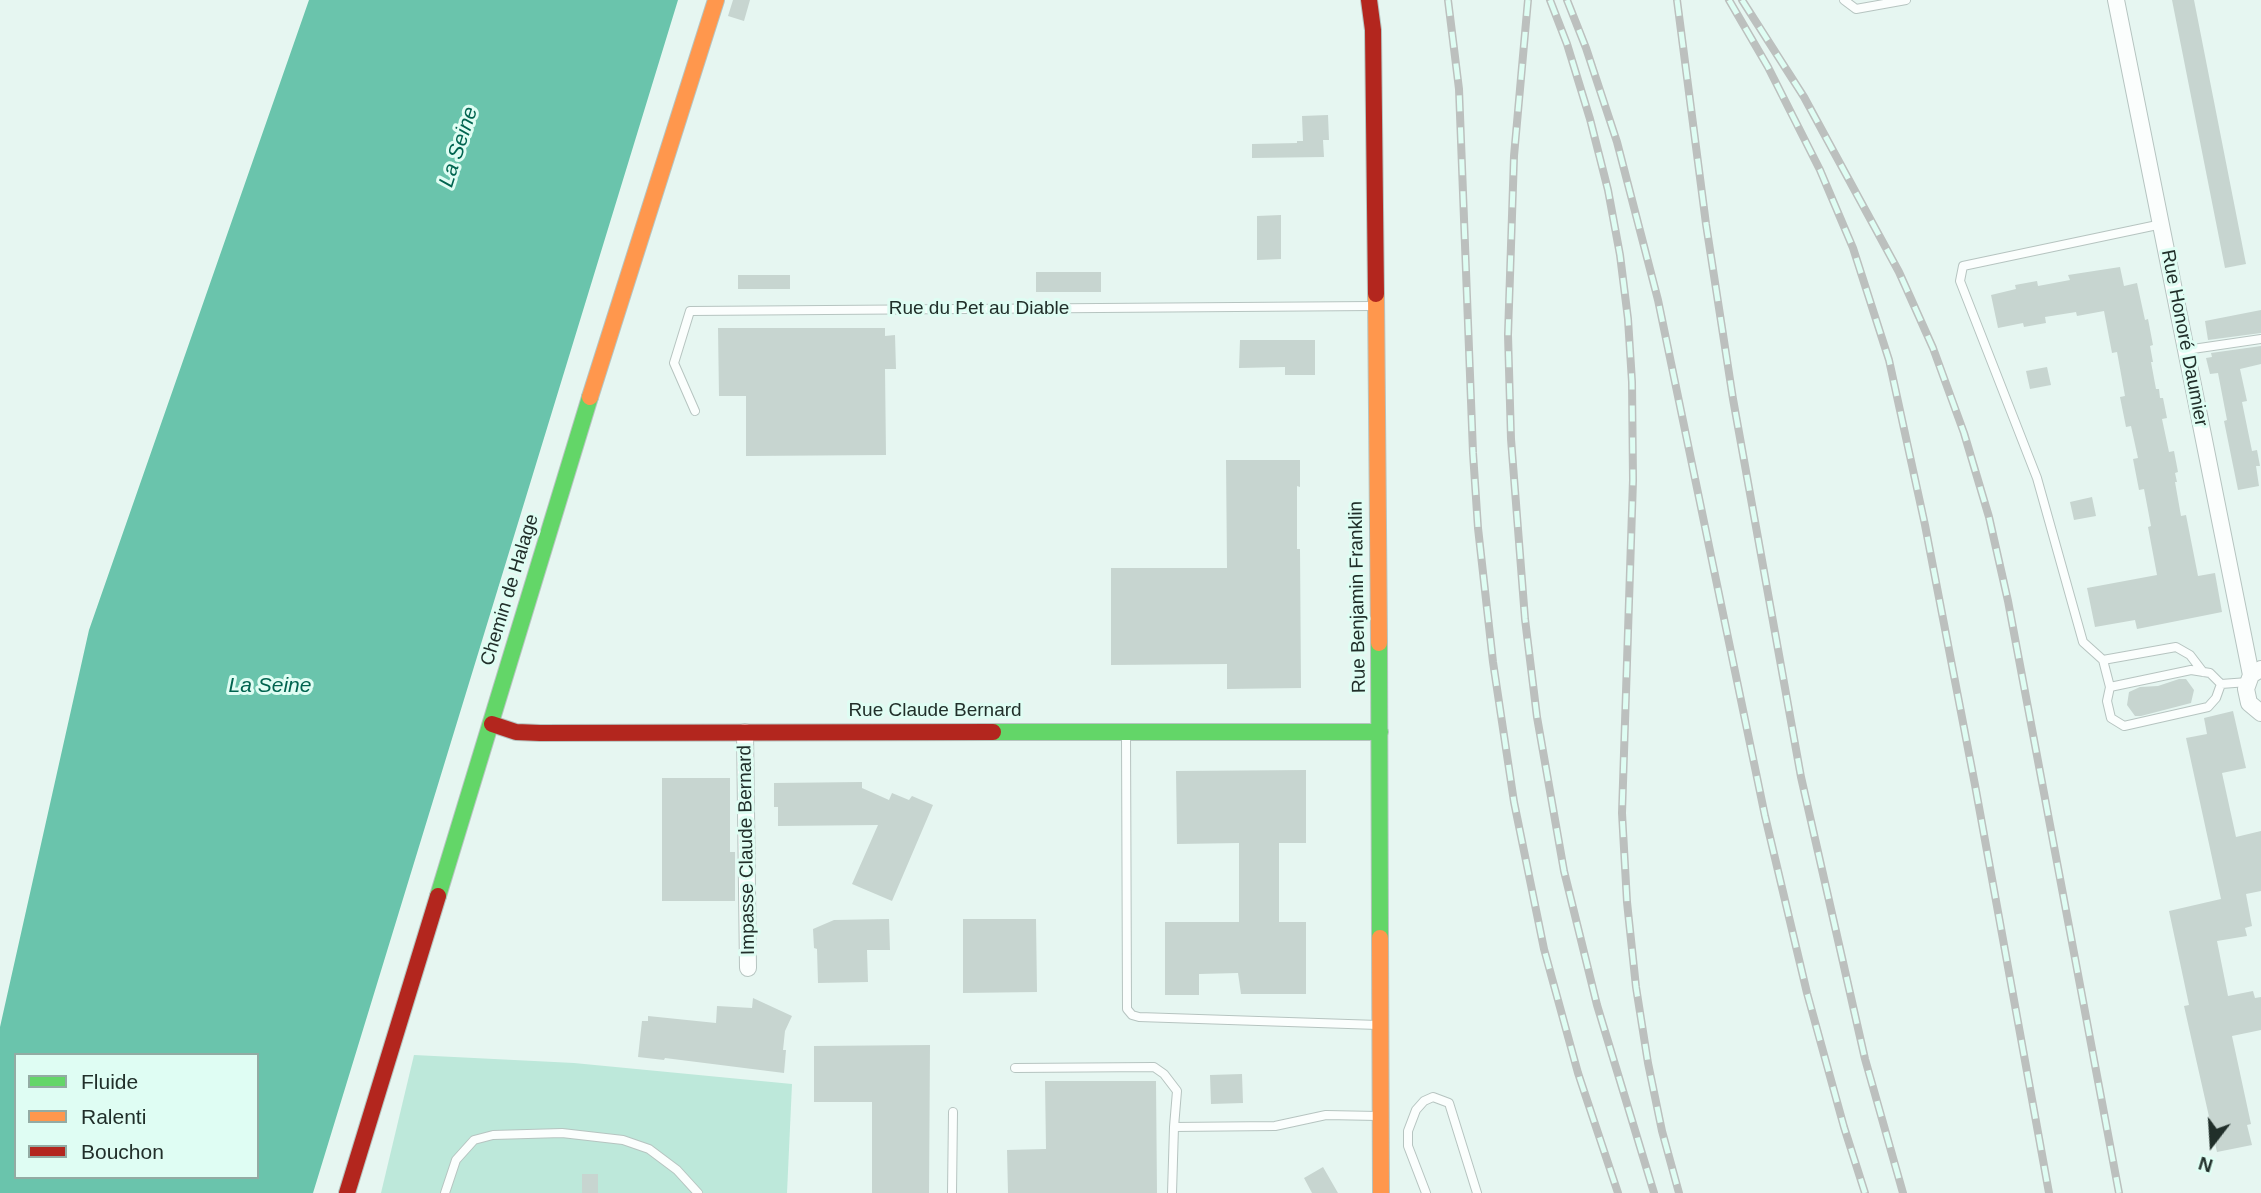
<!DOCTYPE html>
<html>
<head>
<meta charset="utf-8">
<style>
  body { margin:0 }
  #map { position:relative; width:2261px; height:1193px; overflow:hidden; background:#e6f6f1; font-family:Helvetica,sans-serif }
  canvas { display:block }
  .legend { position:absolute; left:14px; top:1053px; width:245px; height:126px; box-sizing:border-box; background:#dffdf3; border:2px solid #93aba3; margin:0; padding:9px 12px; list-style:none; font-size:21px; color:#212f2a }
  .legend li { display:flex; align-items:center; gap:14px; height:35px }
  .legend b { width:35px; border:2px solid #93aba3 }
  .north { position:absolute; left:2177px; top:1109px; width:70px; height:70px; -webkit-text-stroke:5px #dffdf3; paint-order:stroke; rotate:197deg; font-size:19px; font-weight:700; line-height:28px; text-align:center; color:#212f2a }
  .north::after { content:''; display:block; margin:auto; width:24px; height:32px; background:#212f2a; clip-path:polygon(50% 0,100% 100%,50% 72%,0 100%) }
</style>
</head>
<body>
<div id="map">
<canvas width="2261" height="1193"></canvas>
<ul class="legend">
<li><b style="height:9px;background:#63d668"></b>Fluide</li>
<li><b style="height:9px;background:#ff974d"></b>Ralenti</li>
<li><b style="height:9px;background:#b3261e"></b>Bouchon</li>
</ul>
<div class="north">N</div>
</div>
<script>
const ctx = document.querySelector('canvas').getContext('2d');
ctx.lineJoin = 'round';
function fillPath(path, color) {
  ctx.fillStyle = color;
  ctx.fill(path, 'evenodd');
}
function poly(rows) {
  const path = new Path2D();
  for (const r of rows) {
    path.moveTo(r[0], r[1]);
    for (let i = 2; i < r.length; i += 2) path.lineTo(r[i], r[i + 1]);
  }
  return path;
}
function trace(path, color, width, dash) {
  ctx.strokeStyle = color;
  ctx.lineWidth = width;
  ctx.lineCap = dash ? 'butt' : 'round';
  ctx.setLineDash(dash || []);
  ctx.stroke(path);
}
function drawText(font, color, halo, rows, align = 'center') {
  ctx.font = font + ' Helvetica,sans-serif';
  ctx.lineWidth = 6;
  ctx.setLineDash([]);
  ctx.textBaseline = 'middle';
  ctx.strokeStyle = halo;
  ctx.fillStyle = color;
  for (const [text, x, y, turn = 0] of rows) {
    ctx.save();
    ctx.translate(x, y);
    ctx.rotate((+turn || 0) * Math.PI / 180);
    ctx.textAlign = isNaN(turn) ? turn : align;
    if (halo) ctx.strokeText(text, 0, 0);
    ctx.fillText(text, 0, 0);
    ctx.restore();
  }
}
const green = poly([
  [414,1055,574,1063,792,1084,787,1193,381,1193]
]);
const water = poly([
  [309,0,678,0,313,1193,0,1193,0,1027,89,630],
  [16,1055,257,1055,257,1177,16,1177]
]);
const building = poly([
  [733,0,750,0,744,21,728,16],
  [2172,0,2194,0,2246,264,2225,268],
  [1328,115,1329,140,1323,140,1324,157,1252,158,1252,144,1297,143,1297,141,1303,141,1302,116],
  [1281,215,1281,259,1257,260,1257,216],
  [2120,267,2124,286,2137,283,2145,320,2148,319,2153,345,2150,346,2153,362,2151,362,2156,389,2159,389,2160,398,2163,398,2167,418,2162,419,2169,452,2174,451,2178,472,2175,473,2177,482,2175,482,2181,516,2186,515,2198,576,2215,573,2222,612,2137,629,2135,620,2095,627,2087,588,2157,575,2148,527,2151,526,2144,489,2139,490,2133,459,2138,458,2131,426,2126,427,2120,397,2125,396,2117,352,2112,353,2104,311,2077,316,2076,312,2045,317,2046,323,2024,327,2023,323,1998,328,1991,295,2016,289,2015,285,2037,281,2038,286,2070,280,2068,275],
  [1036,272,1101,272,1101,292,1036,292],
  [738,275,790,275,790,289,738,289],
  [2261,310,2261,333,2208,340,2205,321],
  [718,328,885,328,885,336,895,335,896,369,885,369,886,455,746,456,746,396,719,396],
  [1240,340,1315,340,1315,375,1285,375,1285,367,1239,368],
  [2261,346,2261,364,2240,369,2247,401,2242,402,2252,451,2257,450,2260,466,2256,466,2259,486,2238,490,2224,421,2227,420,2218,373,2210,374,2206,358,2212,357,2211,353],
  [2047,367,2051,385,2030,389,2026,371],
  [1226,460,1300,460,1300,487,1297,486,1297,549,1300,549,1301,688,1227,689,1227,664,1111,665,1111,568,1227,568],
  [2092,497,2096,516,2074,520,2070,502],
  [2179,679,2186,679,2194,690,2191,703,2141,716,2135,716,2127,705,2129,692,2140,687,2158,686],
  [2233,711,2246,768,2222,773,2236,837,2261,831,2261,891,2246,894,2252,926,2245,928,2247,936,2217,941,2228,996,2253,991,2255,998,2261,997,2261,1030,2232,1036,2251,1124,2247,1125,2252,1145,2217,1152,2184,1006,2189,1005,2169,911,2221,899,2186,738,2207,734,2204,718],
  [1306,770,1306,843,1279,843,1279,922,1306,922,1306,994,1241,994,1238,973,1199,974,1199,995,1165,995,1165,922,1239,922,1239,843,1177,844,1176,771],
  [662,778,730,778,730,852,735,852,735,901,662,901],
  [862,782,862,788,889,800,892,793,909,800,912,796,933,805,892,901,852,884,878,825,778,826,778,807,774,807,774,783],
  [889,919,890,950,867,950,868,982,818,983,817,949,814,948,813,929,834,920],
  [963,919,1036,919,1037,992,963,993],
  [753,998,792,1016,785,1031,783,1050,786,1050,784,1073,665,1058,664,1060,638,1057,642,1021,648,1021,648,1016,716,1023,717,1006,752,1008],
  [930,1045,929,1193,872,1193,872,1102,814,1102,814,1046],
  [1242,1074,1243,1103,1211,1104,1210,1075],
  [1045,1081,1156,1081,1157,1193,1008,1193,1007,1150,1046,1149],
  [1323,1167,1338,1193,1312,1193,1304,1178],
  [582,1174,598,1174,598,1193,582,1193]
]);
const lane = poly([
  [1844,0,1856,9,1906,0],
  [2186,350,2261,339],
  [695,411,674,363,690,311,1373,306],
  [2103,660,2083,642,2037,478,1960,281,1963,266,2162,224],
  [2221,684,2216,698,2208,707,2124,726,2111,718,2107,701,2110,687,2191,670,2210,673,2221,684,2248,682],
  [2110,687,2103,660,2176,647,2190,655,2203,672],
  [1126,734,1127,1009,1132,1015,1139,1017,1378,1025],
  [1015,1068,1154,1067,1164,1074,1177,1091,1174,1127],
  [445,1193,456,1160,474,1140,493,1135,562,1133,623,1140,649,1149,677,1170,698,1193],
  [952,1193,953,1112],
  [1172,1193,1174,1127,1275,1126,1326,1115,1378,1116],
  [1426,1193,1408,1146,1408,1131,1416,1110,1424,1101,1433,1097,1449,1103,1477,1193]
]);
const street = poly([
  [2116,0,2251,675],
  [2261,669,2251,675,2246,689,2249,703,2261,713],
  [745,732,748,968]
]);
const fast = poly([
  [1379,643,1380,938],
  [993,732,1380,732],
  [438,896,590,397]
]);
const slow = poly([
  [1376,294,1379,643],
  [590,397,716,0],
  [1380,938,1381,1193]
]);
const jam = poly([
  [1369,0,1373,30,1376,294],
  [492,724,516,732,540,733,993,732],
  [347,1193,438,896]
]);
const rail = poly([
  [1448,0,1459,89,1473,453,1478,528,1493,662,1514,802,1544,949,1578,1073,1618,1193],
  [1528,0,1514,156,1508,335,1511,439,1525,619,1537,717,1564,871,1597,1005,1654,1193],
  [1550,0,1567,44,1590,119,1608,190,1620,255,1628,319,1632,382,1633,480,1622,813,1627,902,1636,987,1648,1063,1662,1131,1679,1193],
  [1567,0,1586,48,1617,142,1658,300,1765,816,1807,993,1844,1127,1865,1193],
  [1677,0,1706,224,1733,399,1801,777,1865,1059,1903,1193],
  [1729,0,1768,67,1820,170,1853,248,1889,360,1925,525,1975,785,2049,1193],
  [1742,0,1804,97,1899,272,1933,348,1964,433,1989,517,2008,601,2119,1193]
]);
const streetNames = [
  ["Rue du Pet au Diable",979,309],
  ["Rue Honoré Daumier",2184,338,79],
  ["Chemin de Halage",510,590,-73],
  ["Rue Benjamin Franklin",1358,597,-91],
  ["Rue Claude Bernard",935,711],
  ["Impasse Claude Bernard",747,850,-91]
];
const waterNames = [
  ["La Seine",459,147,-72],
  ["La Seine",270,686]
];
fillPath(green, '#bde8da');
fillPath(water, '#6ac4ac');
fillPath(building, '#c7d5d0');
trace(lane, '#b6c4c0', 10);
trace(street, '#b6c4c0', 18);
trace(fast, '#b6c4c0', 18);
trace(slow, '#b6c4c0', 18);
trace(jam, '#b6c4c0', 18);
trace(lane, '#fbfefd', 8);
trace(street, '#fbfefd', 16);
trace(fast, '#63d668', 16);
trace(slow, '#ff974d', 16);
trace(jam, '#b3261e', 16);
trace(rail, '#bcc0be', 8);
trace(rail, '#dffdf3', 5, [16]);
drawText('19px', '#212f2a', '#dffdf3', streetNames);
drawText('italic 21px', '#00644f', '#dffdf3', waterNames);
</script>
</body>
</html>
